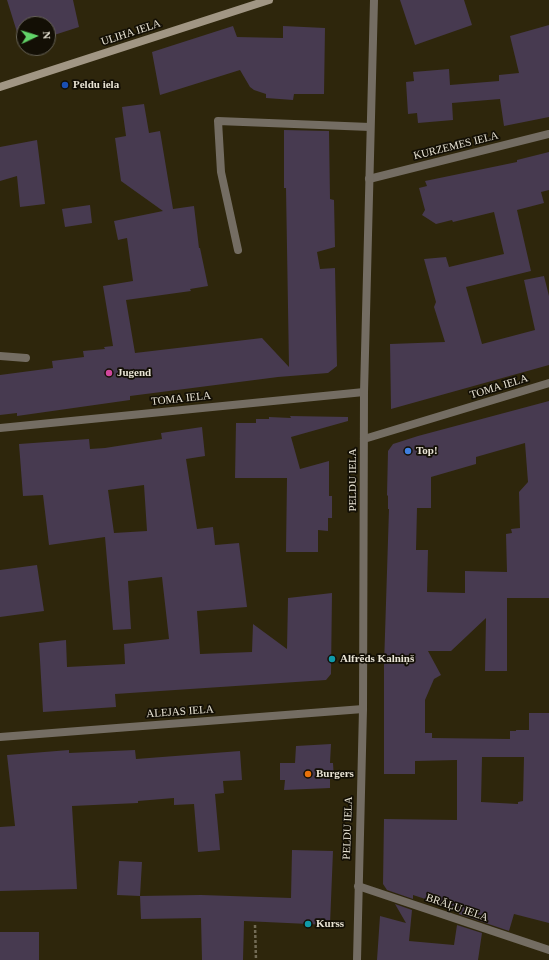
<!DOCTYPE html>
<html>
<head>
<meta charset="utf-8">
<style>
  body { margin:0 }
  #map { position:relative; width:549px; height:960px; overflow:hidden; background:#2e260c; font-family:Georgia,serif }
  canvas { display:block }
  .north { position:absolute; left:16px; top:16px; width:40px; height:40px; box-sizing:border-box; background:#130f05; border:1px solid #686458; border-radius:50%; rotate:86deg; font-size:11px; font-weight:700; line-height:16px; text-align:center; color:#e8e3d4 }
  .north::after { content:''; display:block; margin:auto; width:14px; height:18px; background:#62d469; clip-path:polygon(50% 0,100% 100%,50% 72%,0 100%) }
</style>
</head>
<body>
<div id="map">
<canvas width="549" height="960"></canvas>
<div class="north">N</div>
</div>
<script>
const ctx = document.querySelector('canvas').getContext('2d');
ctx.lineJoin = 'round';
function fillPath(path, color) {
  ctx.fillStyle = color;
  ctx.fill(path, 'evenodd');
}
function poly(rows) {
  const path = new Path2D();
  for (const r of rows) {
    path.moveTo(r[0], r[1]);
    for (let i = 2; i < r.length; i += 2) path.lineTo(r[i], r[i + 1]);
  }
  return path;
}
function trace(path, color, width, dash) {
  ctx.strokeStyle = color;
  ctx.lineWidth = width;
  ctx.lineCap = dash ? 'butt' : 'round';
  ctx.setLineDash(dash || []);
  ctx.stroke(path);
}
function drawText(font, color, halo, rows, align = 'center') {
  ctx.font = font + ' Georgia,serif';
  ctx.lineWidth = 3.5;
  ctx.setLineDash([]);
  ctx.textBaseline = 'middle';
  ctx.strokeStyle = halo;
  ctx.fillStyle = color;
  for (const [text, x, y, turn = 0] of rows) {
    ctx.save();
    ctx.translate(x, y);
    ctx.rotate((+turn || 0) * Math.PI / 180);
    ctx.textAlign = isNaN(turn) ? turn : align;
    if (halo) ctx.strokeText(text, 0, 0);
    ctx.fillText(text, 0, 0);
    ctx.restore();
  }
}
const building = poly([
  [7,0,73,0,79,27,48,37,48,24,24,24,24,44,21,45],
  [400,0,464,0,472,25,415,45],
  [549,25,549,117,504,126,500,99,452,103,453,120,418,123,417,113,408,114,406,82,414,81,413,72,449,69,450,85,499,81,499,75,519,73,510,36],
  [233,26,237,37,283,38,283,26,325,28,324,94,294,94,293,100,266,98,266,94,254,90,250,87,240,70,160,95,152,52],
  [144,104,149,133,160,131,173,209,194,206,199,248,200,248,208,286,190,289,191,291,126,300,135,353,262,338,289,367,286,188,284,188,284,130,329,131,330,199,334,200,335,247,317,252,320,269,335,268,337,366,328,373,278,377,130,396,130,400,17,416,17,413,0,415,0,375,53,368,52,361,84,357,83,351,105,349,104,347,113,346,103,286,133,281,127,238,118,240,114,221,163,211,121,181,115,138,126,136,122,107],
  [37,140,45,204,20,207,17,176,0,181,0,147],
  [549,152,549,190,541,192,544,203,517,210,531,271,466,287,482,344,535,330,524,280,544,276,549,296,549,365,391,409,390,344,445,342,434,307,436,302,424,259,446,257,449,267,504,254,494,212,453,222,452,220,436,224,422,215,425,210,419,188,427,186,425,181,517,162,517,160],
  [90,205,92,223,65,227,62,209],
  [549,401,549,598,507,598,507,671,485,671,486,618,451,651,428,651,441,675,434,679,425,700,425,733,432,733,432,738,510,739,510,731,516,731,516,730,529,730,529,713,549,713,549,923,514,914,509,931,459,914,459,910,413,895,413,899,387,890,383,884,384,819,457,820,457,760,415,761,415,774,384,774,384,665,389,509,388,509,388,496,387,495,388,451,393,444,418,436],
  [525,443,528,482,519,492,520,528,511,529,512,533,506,534,507,572,465,571,465,593,427,592,428,550,416,550,417,508,431,508,431,477,476,464,476,457],
  [482,757,524,757,523,801,518,802,518,804,481,802],
  [290,416,348,417,348,421,291,437,300,469,329,461,329,496,332,496,332,518,328,518,328,531,318,530,318,552,286,552,287,478,235,478,236,423,256,423,256,419,269,419,269,417,291,418],
  [202,427,205,456,186,459,197,529,213,527,215,545,239,543,247,607,197,611,200,654,252,652,253,624,287,649,288,598,332,593,331,674,326,680,115,694,116,707,43,712,39,643,66,640,67,667,125,664,124,644,169,639,162,577,128,581,131,629,113,630,105,537,49,545,43,495,23,496,19,444,89,439,90,449,105,448,162,439,161,433],
  [144,485,147,531,114,533,108,490],
  [37,565,44,611,0,617,0,570],
  [331,744,330,763,333,763,334,779,330,779,330,788,284,790,285,780,280,780,280,763,295,763,296,746],
  [69,750,69,753,135,750,136,759,240,751,242,780,223,781,224,793,215,794,220,850,198,852,194,804,174,805,174,798,138,801,138,803,72,806,77,889,0,891,0,827,15,826,7,755],
  [292,850,333,851,330,925,244,921,243,960,202,960,201,918,141,919,140,896,201,895,291,898],
  [119,861,142,862,140,896,117,895],
  [395,904,412,910,409,941,454,945,457,925,482,933,478,960,377,960,380,916,406,923],
  [0,932,39,932,39,960,0,960]
]);
const path = poly([
  [255,925,256,960]
]);
const service = poly([
  [238,250,221,172,218,121,370,127],
  [0,356,26,358]
]);
const minor = poly([
  [369,179,549,134],
  [0,428,364,392],
  [364,439,549,383],
  [0,737,363,709],
  [358,886,549,950]
]);
const tertiary = poly([
  [357,960,363,709,364,392,374,0]
]);
const secondary = poly([
  [0,87,269,0]
]);
const markers = [
  [65,85,4,"#1a4fb4"],
  [109,373,4,"#d1479c"],
  [408,451,4,"#3f7fe0"],
  [332,659,4,"#0f9aa8"],
  [308,774,4,"#e8710a"],
  [308,924,4,"#0f9aa8"]
];
const streetNames = [
  ["ULIHA IELA",131,33,-18],
  ["KURZEMES IELA",456,146,-14],
  ["TOMA IELA",499,387,-17],
  ["TOMA IELA",181,399,-6],
  ["PELDU IELA",353,480,-90],
  ["ALEJAS IELA",180,712,-4],
  ["PELDU IELA",348,828,-88],
  ["BRĀĻU IELA",457,908,19]
];
const poiNames = [
  ["Peldu iela",73,85],
  ["Jugend",117,373],
  ["Top!",416,451],
  ["Alfrēds Kalniņš",340,659],
  ["Burgers",316,774],
  ["Kurss",316,924]
];
fillPath(building, '#473a50');
trace(path, '#726b55', 2.5, [3, 2]);
trace(service, '#746d63', 8);
trace(minor, '#746d63', 8);
trace(tertiary, '#746d63', 8);
trace(secondary, '#a19684', 8);
for (const [x, y, r, color] of markers) {
  const dot = new Path2D();
  dot.arc(x, y, r, 0, 2 * Math.PI);
  ctx.fillStyle = color;
  ctx.fill(dot);
  trace(dot, '#130f05', 1.5);
}
drawText('11px', '#e8e3d4', '#130f05', streetNames);
drawText('bold 11px', '#e8e3d4', '#130f05', poiNames, 'left');
</script>
</body>
</html>
